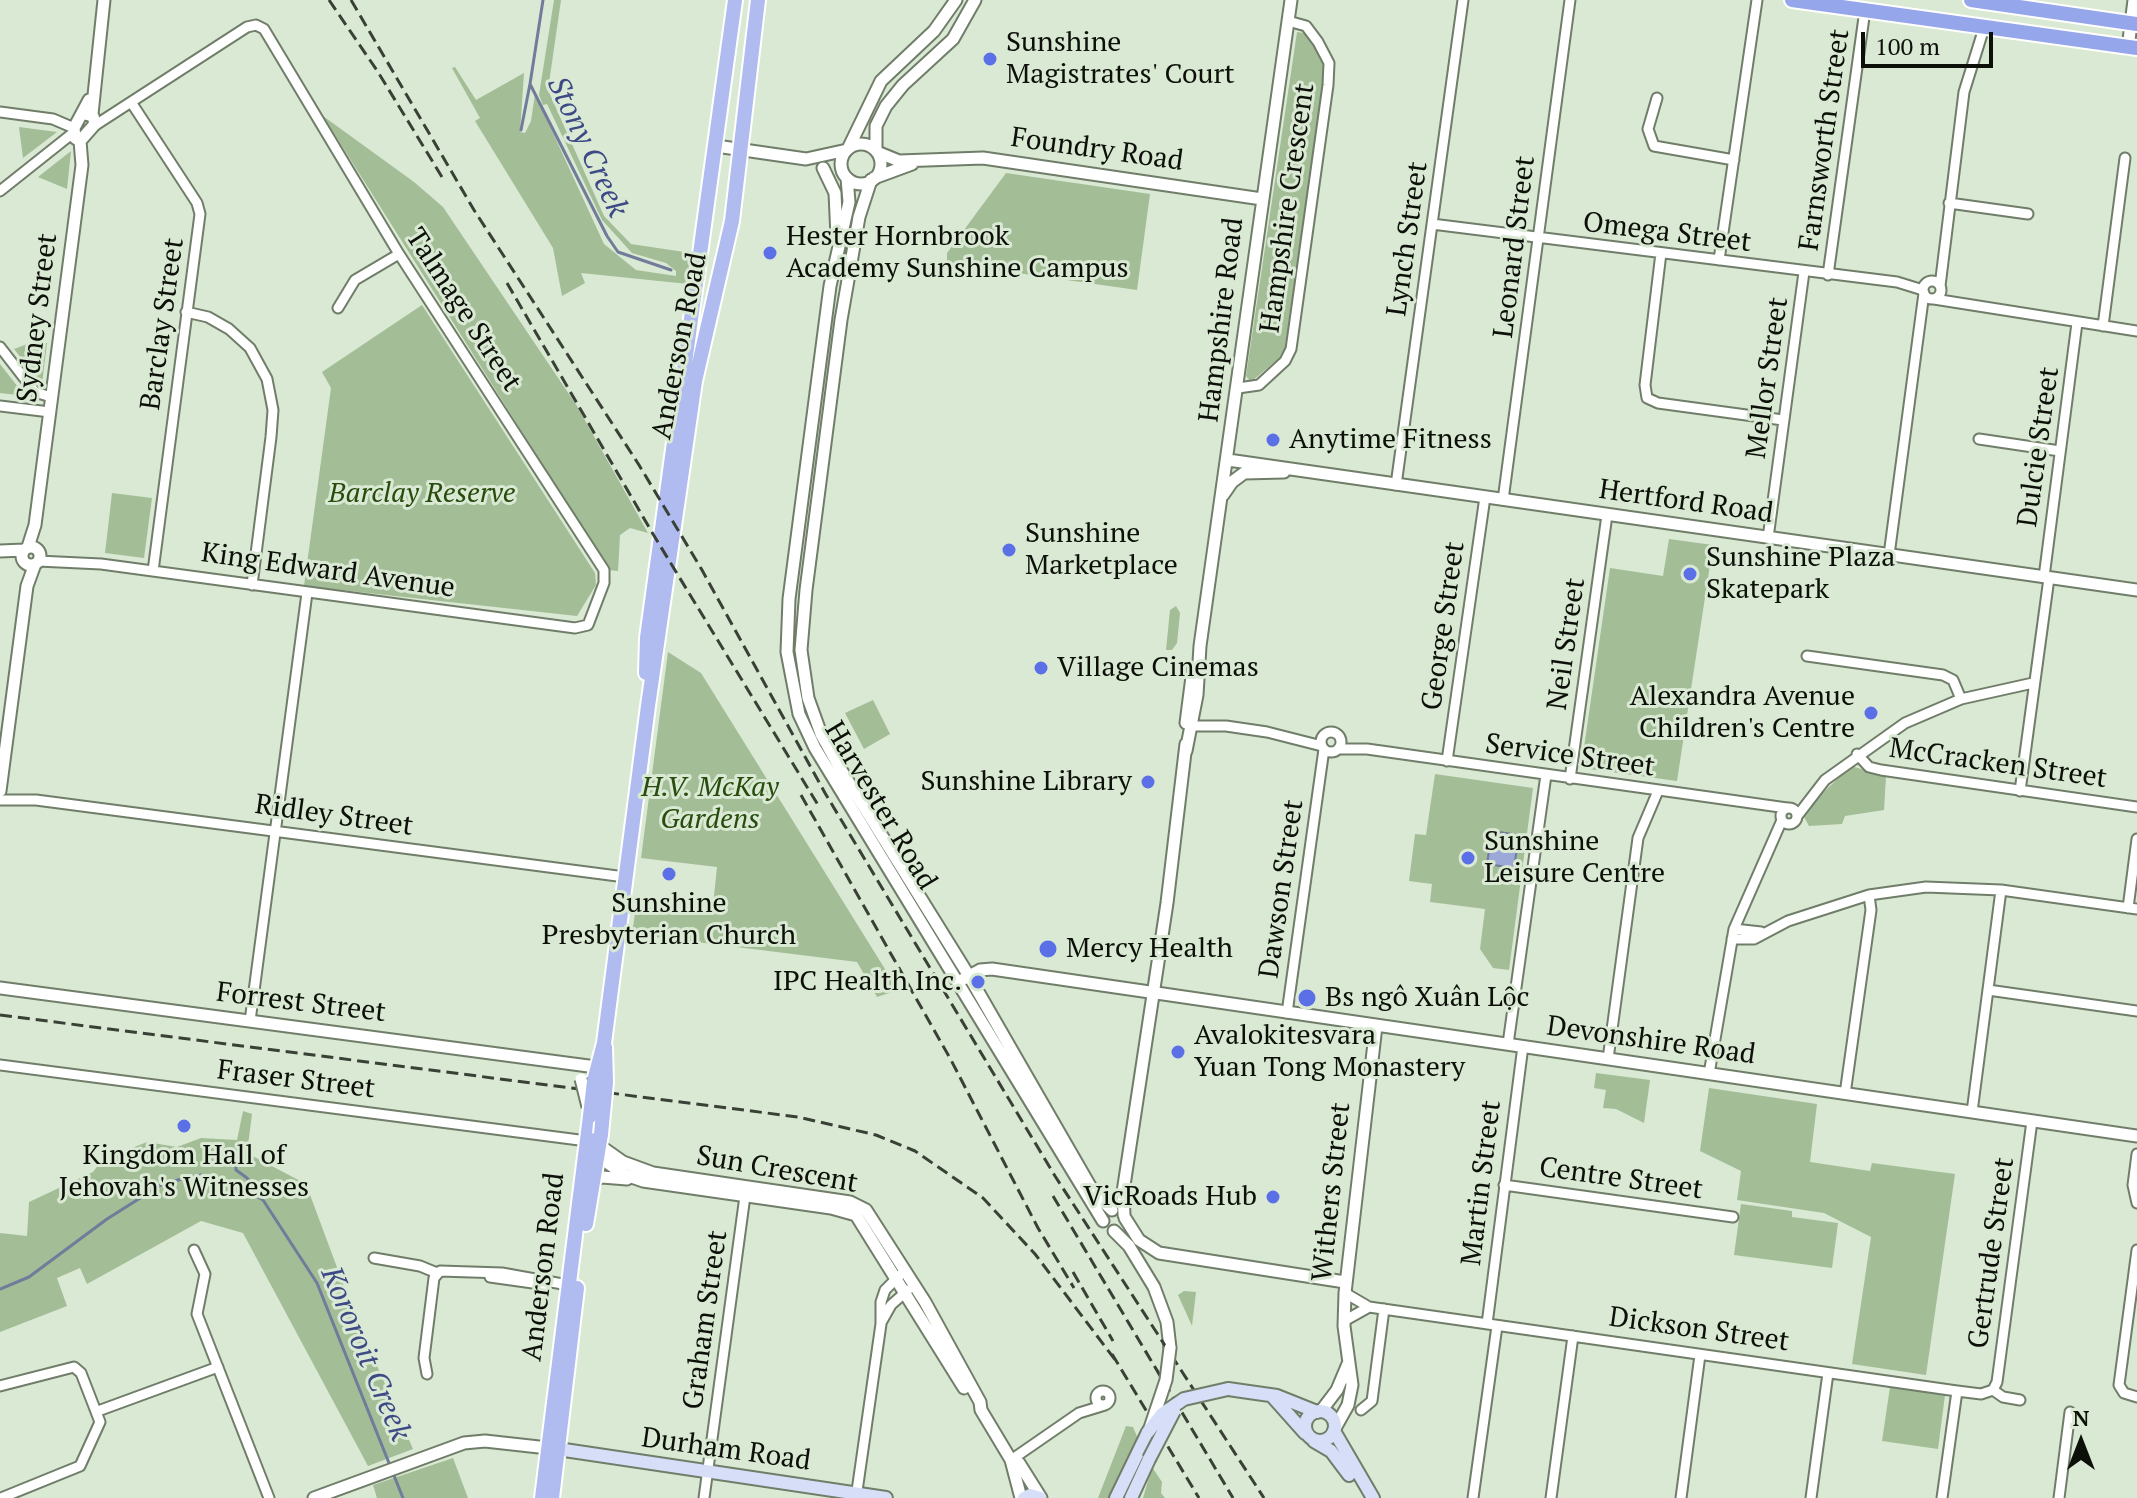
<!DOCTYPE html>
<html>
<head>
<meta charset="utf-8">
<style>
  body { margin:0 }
  #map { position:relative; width:2137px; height:1498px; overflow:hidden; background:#dae9d3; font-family:"PT Serif",serif }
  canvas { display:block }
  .north { position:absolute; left:2041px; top:1402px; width:80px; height:80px; -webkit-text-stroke:6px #dae9d3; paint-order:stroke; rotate:0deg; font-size:22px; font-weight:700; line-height:32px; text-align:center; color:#0c1009 }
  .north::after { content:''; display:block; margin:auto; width:28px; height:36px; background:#0c1009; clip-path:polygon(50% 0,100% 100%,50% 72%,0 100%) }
  .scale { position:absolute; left:1861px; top:32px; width:132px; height:36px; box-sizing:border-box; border:4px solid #0c1009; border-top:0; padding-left:10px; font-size:24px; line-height:28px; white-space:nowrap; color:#0c1009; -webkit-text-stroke:6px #dae9d3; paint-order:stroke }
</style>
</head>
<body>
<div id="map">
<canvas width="2137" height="1498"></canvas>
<div class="north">N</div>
<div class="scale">100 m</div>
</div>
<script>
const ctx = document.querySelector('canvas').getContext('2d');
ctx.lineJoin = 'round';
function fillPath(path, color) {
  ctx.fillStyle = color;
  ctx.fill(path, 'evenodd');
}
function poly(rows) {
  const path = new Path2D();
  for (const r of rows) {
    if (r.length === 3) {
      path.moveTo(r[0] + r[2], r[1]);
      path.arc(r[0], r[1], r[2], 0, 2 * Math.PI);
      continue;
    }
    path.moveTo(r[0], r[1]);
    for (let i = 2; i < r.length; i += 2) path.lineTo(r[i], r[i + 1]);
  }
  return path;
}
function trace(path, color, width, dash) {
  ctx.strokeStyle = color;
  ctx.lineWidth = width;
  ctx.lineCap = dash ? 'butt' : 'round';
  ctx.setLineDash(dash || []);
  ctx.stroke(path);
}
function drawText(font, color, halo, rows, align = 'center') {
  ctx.font = font + ' "PT Serif",serif';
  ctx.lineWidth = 6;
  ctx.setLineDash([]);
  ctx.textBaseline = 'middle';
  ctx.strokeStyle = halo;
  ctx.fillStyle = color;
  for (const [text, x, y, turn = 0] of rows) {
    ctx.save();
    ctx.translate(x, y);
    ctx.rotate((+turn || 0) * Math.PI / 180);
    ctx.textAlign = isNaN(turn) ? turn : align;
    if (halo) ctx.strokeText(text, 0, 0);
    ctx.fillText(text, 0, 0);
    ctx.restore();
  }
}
const green = poly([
  [554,0,561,0,548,90,604,216,631,244,691,253,688,284,581,273,585,283,562,296,553,248,475,121,480,118,452,68,455,67,476,100,524,73,520,132,525,133,531,121,535,94,604,244,636,270,676,276,676,271,666,263,632,253,602,220,547,104,543,105,539,95],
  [1297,32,1304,33,1323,60,1324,74,1285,347,1279,358,1251,382,1246,376],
  [323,116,414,182,443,207,577,406,648,533,630,528,620,535,618,571,609,570],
  [19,127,57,132,23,158],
  [71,151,67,189,38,177],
  [1006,173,1150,194,1137,290,947,263,947,253],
  [422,305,595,573,596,585,577,616,304,586,331,388,322,372],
  [30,343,47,343,42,384,14,349],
  [0,364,25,396,0,393],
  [112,493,152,498,144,558,105,553],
  [1669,539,1713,545,1677,781,1581,768,1610,568,1663,576],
  [1176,606,1180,613,1177,643,1172,650,1166,650,1170,610],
  [668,652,701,673,898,990,877,997,857,962,632,934,636,906,712,915,717,867,641,858],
  [873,700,890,734,864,749,845,713],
  [1851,766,1886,776,1884,810,1845,816,1842,824,1809,826,1803,815,1810,805],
  [1435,774,1533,788,1509,970,1493,968,1480,949,1485,909,1430,902,1432,884,1409,881,1415,834,1426,835],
  [1596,1073,1650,1080,1644,1123,1616,1109,1603,1108,1606,1090,1594,1088],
  [1709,1088,1817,1104,1810,1162,1870,1171,1872,1163,1955,1174,1926,1375,1852,1364,1871,1237,1824,1213,1737,1200,1741,1171,1700,1151],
  [243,1111,252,1114,247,1153,306,1184,351,1305,413,1449,368,1466,243,1233,201,1221,87,1284,80,1268,57,1278,67,1306,0,1332,0,1233,27,1236,29,1202,93,1172,102,1160,147,1142,177,1147,201,1138,237,1140],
  [1741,1204,1792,1211,1792,1217,1838,1223,1832,1268,1734,1255],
  [1184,1291,1196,1292,1192,1326,1178,1295],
  [1890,1387,1945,1395,1938,1449,1882,1441],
  [1126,1426,1133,1427,1138,1439,1108,1498,1098,1498],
  [453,1458,468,1498,377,1498,373,1485],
  [1152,1467,1162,1482,1161,1493,1165,1498,1143,1498]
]);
const water = poly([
  [1492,831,1519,835,1514,868,1487,864,1492,831]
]);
const stream = poly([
  [543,0,530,84,607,236,618,252,671,270],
  [521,130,530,84],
  [235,1151,236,1170,247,1178,261,1197],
  [0,1289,29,1277,107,1219,164,1183,201,1175,237,1184,263,1200,317,1283,403,1498]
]);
const minor = poly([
  [1657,98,1648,129,1654,146,1734,160],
  [131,102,197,203,200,214,153,571],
  [0,112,53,119,74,128],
  [0,191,73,133],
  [1949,203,2028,214],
  [1432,224,1897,282,1923,290],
  [1661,253,1645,385,1647,398,1658,403,1783,420],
  [1719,260,1757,0],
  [1828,275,1865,10],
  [1932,290,9],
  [1940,286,1964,92,1984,28],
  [1934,299,2137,331],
  [338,308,355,280,399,254],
  [186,312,208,317,229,329,250,348,267,379,273,410,271,437,252,585],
  [2103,326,2125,158],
  [0,347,35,392,51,397],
  [1238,388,1259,385,1285,361,1291,349,1328,85,1329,63,1318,42,1306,26,1288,21],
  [0,406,50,412],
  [1979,439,2060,451],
  [1396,485,1463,0],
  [1503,500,1570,0],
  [1768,538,1804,272],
  [1889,555,1924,293],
  [38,561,101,564,575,628,588,625,604,583,604,570,399,254,264,29,256,25,247,27,94,126],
  [2044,577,2077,323],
  [1807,656,1943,675,1953,680,1961,699],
  [1193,726,1226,726,1267,732,1322,746],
  [1331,742,10],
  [1338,749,1367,749,1787,808],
  [1857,754,1869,767,1881,770,2137,807],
  [1447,761,1485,497],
  [1570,779,1607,515],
  [2020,791,2049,578],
  [0,800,36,800,625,877],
  [1789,816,8],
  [1798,815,1825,780,1905,723,1961,699,2033,683],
  [2128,908,2137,839],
  [1734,929,1761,932],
  [1732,939,1754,939,1788,921,1869,895,1926,887,2001,890,2137,909],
  [1988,990,2137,1011],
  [1287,1013,1324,749],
  [250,1021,307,593],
  [1508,1044,1546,775],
  [1608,1059,1638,838,1658,791],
  [0,1065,587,1141],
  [1709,1074,1734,929,1782,820],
  [1845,1094,1871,910,1869,895],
  [1972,1112,2001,890],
  [2137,1154,2133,1185,2137,1203],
  [1504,1185,1733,1217],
  [194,1250,205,1274,197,1314,269,1498],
  [2137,1250,2119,1385,2124,1393,2137,1397],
  [374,1258,420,1266,437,1273],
  [490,1277,547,1285],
  [1345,1293,1369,1307,1957,1391,1981,1394,1993,1390,2003,1397,2020,1400],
  [882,1321,891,1305,908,1290],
  [1344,1321,1369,1307],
  [1487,1324,1523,1046],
  [427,1374,424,1358,434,1278,440,1271,502,1273,568,1285],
  [0,1386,74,1367,81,1373,100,1422,80,1466,1,1498],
  [1993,1390,1997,1382,2032,1121],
  [1103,1398,7],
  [1361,1410,1372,1401,1384,1309],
  [98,1411,218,1367],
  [1011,1460,1079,1413,1105,1405],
  [704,1498,745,1196],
  [856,1498,881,1324,881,1302,885,1290,900,1275],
  [1473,1498,1497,1326],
  [1551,1498,1573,1336],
  [1681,1498,1700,1355],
  [1811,1498,1828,1373],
  [1942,1498,1957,1391],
  [2059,1498,2070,1412]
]);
const tertiary = poly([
  [2128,48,2134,0],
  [85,114,93,116,95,124,80,141,75,138,74,128,89,100],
  [92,114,104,0],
  [861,164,20],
  [716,146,806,159,847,150],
  [848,149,881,81,934,31,956,0],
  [876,151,876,126,886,106,903,85,953,39,975,0],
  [877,152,899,161,983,158,1262,199],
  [823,168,835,193,837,237],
  [847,178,849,202,830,286,789,599,787,652,799,714,815,748,1103,1221],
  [874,178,912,164],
  [871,180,859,217,841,320,806,590,801,650,808,698,821,734,841,770,969,976,1094,1193,1112,1210],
  [1228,460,2137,590],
  [1223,495,1232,482,1244,473,1284,472],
  [28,547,35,525,82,165,80,141],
  [31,556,9],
  [0,551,24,550],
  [1186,723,1193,669],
  [1186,751,1197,695,1200,646,1291,0],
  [0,791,27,586,35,564],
  [958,982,980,970,992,969,2137,1136],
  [0,988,596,1067],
  [599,1145,623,1162,653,1173,850,1202,866,1210,925,1302,980,1402,981,1410,1011,1460,1021,1498],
  [598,1156,623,1174,643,1181,831,1208,856,1215,964,1388],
  [593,1181,602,1177,627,1179],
  [1124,1215,1123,1192,1167,903,1186,744],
  [1125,1218,1139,1240,1159,1253,1345,1282],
  [1114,1231,1129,1246,1154,1287,1167,1322,1170,1348],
  [1321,1411,1337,1390,1348,1364],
  [1334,1430,1348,1405,1352,1385,1344,1326,1345,1293,1376,1026],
  [1011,1460,1019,1463,1041,1498],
  [314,1498,464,1443,485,1441,548,1448]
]);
const secondary = poly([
  [1228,1389,1277,1396,1317,1412],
  [1272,1396,1305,1433],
  [1320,1426,15],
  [1334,1431,1373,1498],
  [1314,1441,1331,1451,1349,1475],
  [551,1448,886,1498],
  [1024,1498,1030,1495,1040,1498],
  [1116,1498,1148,1432],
  [1131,1498,1149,1459]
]);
const primary = poly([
  [646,673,647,638,735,0],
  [605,1047,606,1082],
  [594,1081,604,1043,648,706,695,381,732,221,758,0],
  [586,1224,601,1134],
  [542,1498,590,1116],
  [552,1498,577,1288]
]);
const trunk = poly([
  [1792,0,2137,48],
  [1971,0,2137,24]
]);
const rail = poly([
  [329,0,378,72,442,177],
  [351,0,474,210,639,465,702,570,825,793,1055,1176,1264,1498],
  [507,283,653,534,818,805],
  [801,795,951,1060,1038,1228,1074,1288],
  [0,1015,798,1117,876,1135,915,1151,983,1198,1035,1254,1116,1361],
  [1053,1196,1233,1498],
  [1073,1272,1113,1341],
  [1112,1354,1199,1498]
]);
const tertiaryBridge = poly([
  [581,1079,588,1107],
  [1150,1428,1166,1380,1170,1348]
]);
const secondaryBridge = poly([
  [1148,1432,1162,1414,1184,1399,1228,1389],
  [1149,1459,1174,1411]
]);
const primaryBridge = poly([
  [590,1116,594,1081],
  [601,1134,606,1082]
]);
const markers = [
  [990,59,8,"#5b70e7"],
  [770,253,8,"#5b70e7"],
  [1273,440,8,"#5b70e7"],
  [1009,550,8,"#5b70e7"],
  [1690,574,8,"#5b70e7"],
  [1041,668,8,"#5b70e7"],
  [1871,713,8,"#5b70e7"],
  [1148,782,8,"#5b70e7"],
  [1468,858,8,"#5b70e7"],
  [669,874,8,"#5b70e7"],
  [1048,949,10,"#5b70e7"],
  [978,982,8,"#5b70e7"],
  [1307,998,10,"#5b70e7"],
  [1178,1052,8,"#5b70e7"],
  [184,1126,8,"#5b70e7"],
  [1273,1197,8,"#5b70e7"]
];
const poiNames = [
  ["Sunshine",1006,43],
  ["Magistrates' Court",1006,75],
  ["Hester Hornbrook",786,237],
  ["Academy Sunshine Campus",786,269],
  ["Anytime Fitness",1289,440],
  ["Sunshine",1025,534],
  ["Marketplace",1025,566],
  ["Sunshine Plaza",1706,558],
  ["Skatepark",1706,590],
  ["Village Cinemas",1057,668],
  ["Alexandra Avenue",1855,697,"right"],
  ["Children's Centre",1855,729,"right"],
  ["Sunshine Library",1132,782,"right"],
  ["Sunshine",1484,842],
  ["Leisure Centre",1484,874],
  ["Sunshine",669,904,"center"],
  ["Presbyterian Church",669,936,"center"],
  ["Mercy Health",1066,949],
  ["IPC Health Inc.",962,982,"right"],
  ["Bs ngô Xuân Lộc",1325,998],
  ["Avalokitesvara",1194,1036],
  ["Yuan Tong Monastery",1194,1068],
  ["Kingdom Hall of",184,1156,"center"],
  ["Jehovah's Witnesses",184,1188,"center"],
  ["VicRoads Hub",1257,1197,"right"]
];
const streetNames = [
  ["Farnsworth Street",1825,140,-82],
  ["Foundry Road",1097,150,8],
  ["Hampshire Crescent",1288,208,-82],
  ["Omega Street",1667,233,7],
  ["Lynch Street",1408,239,-82],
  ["Leonard Street",1515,247,-83],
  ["Talmage Street",463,310,57],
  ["Sydney Street",38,318,-83],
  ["Hampshire Road",1222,320,-83],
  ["Barclay Street",163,324,-82],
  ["Anderson Road",680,346,-79],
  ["Mellor Street",1768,378,-82],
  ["Dulcie Street",2039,447,-82],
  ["Hertford Road",1686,502,8],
  ["King Edward Avenue",328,571,8],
  ["George Street",1444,626,-82],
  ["Neil Street",1567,644,-82],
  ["Service Street",1570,756,8],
  ["McCracken Street",1998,764,8],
  ["Harvester Road",880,806,59],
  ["Ridley Street",334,816,8],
  ["Dawson Street",1282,889,-82],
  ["Forrest Street",301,1003,7],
  ["Devonshire Road",1651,1041,8],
  ["Fraser Street",296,1080,7],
  ["Sun Crescent",777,1170,10],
  ["Centre Street",1621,1179,8],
  ["Martin Street",1482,1183,-83],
  ["Withers Street",1332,1192,-84],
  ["Gertrude Street",1992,1253,-82],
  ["Anderson Road",544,1267,-83],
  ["Graham Street",706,1320,-82],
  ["Dickson Street",1699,1330,8],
  ["Durham Road",726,1450,8]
];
const parkNames = [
  ["Barclay Reserve",422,494],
  ["H.V. McKay",710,788],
  ["Gardens",710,820]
];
const waterNames = [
  ["Stony Creek",587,147,65],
  ["Kororoit Creek",365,1354,67]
];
fillPath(green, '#a3bd97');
fillPath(water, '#9ca9d8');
trace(water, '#717b9a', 2);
trace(stream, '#717b9a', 3);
trace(minor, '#707d69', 13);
trace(tertiary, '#707d69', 15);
trace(secondary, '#707d69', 16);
trace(primary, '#fff', 18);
trace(trunk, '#fff', 18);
trace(minor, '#fff', 9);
trace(tertiary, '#fff', 11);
trace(secondary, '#d7def8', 12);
trace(primary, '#b0bcf0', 14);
trace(trunk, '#96a6eb', 14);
trace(rail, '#394035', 3, [12, 6]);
trace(tertiaryBridge, '#707d69', 15, []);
trace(secondaryBridge, '#707d69', 16, []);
trace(primaryBridge, '#fff', 18, []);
trace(tertiaryBridge, '#fff', 11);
trace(secondaryBridge, '#d7def8', 12);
trace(primaryBridge, '#b0bcf0', 14);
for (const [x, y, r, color] of markers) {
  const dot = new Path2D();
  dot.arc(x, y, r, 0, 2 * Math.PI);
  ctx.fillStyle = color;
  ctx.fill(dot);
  trace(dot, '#dae9d3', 3);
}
drawText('28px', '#0c1009', '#dae9d3', poiNames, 'left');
drawText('28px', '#0c1009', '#dae9d3', streetNames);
drawText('italic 28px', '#274c0d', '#dae9d3', parkNames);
drawText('italic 30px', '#3d4a86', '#dae9d3', waterNames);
</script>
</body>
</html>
